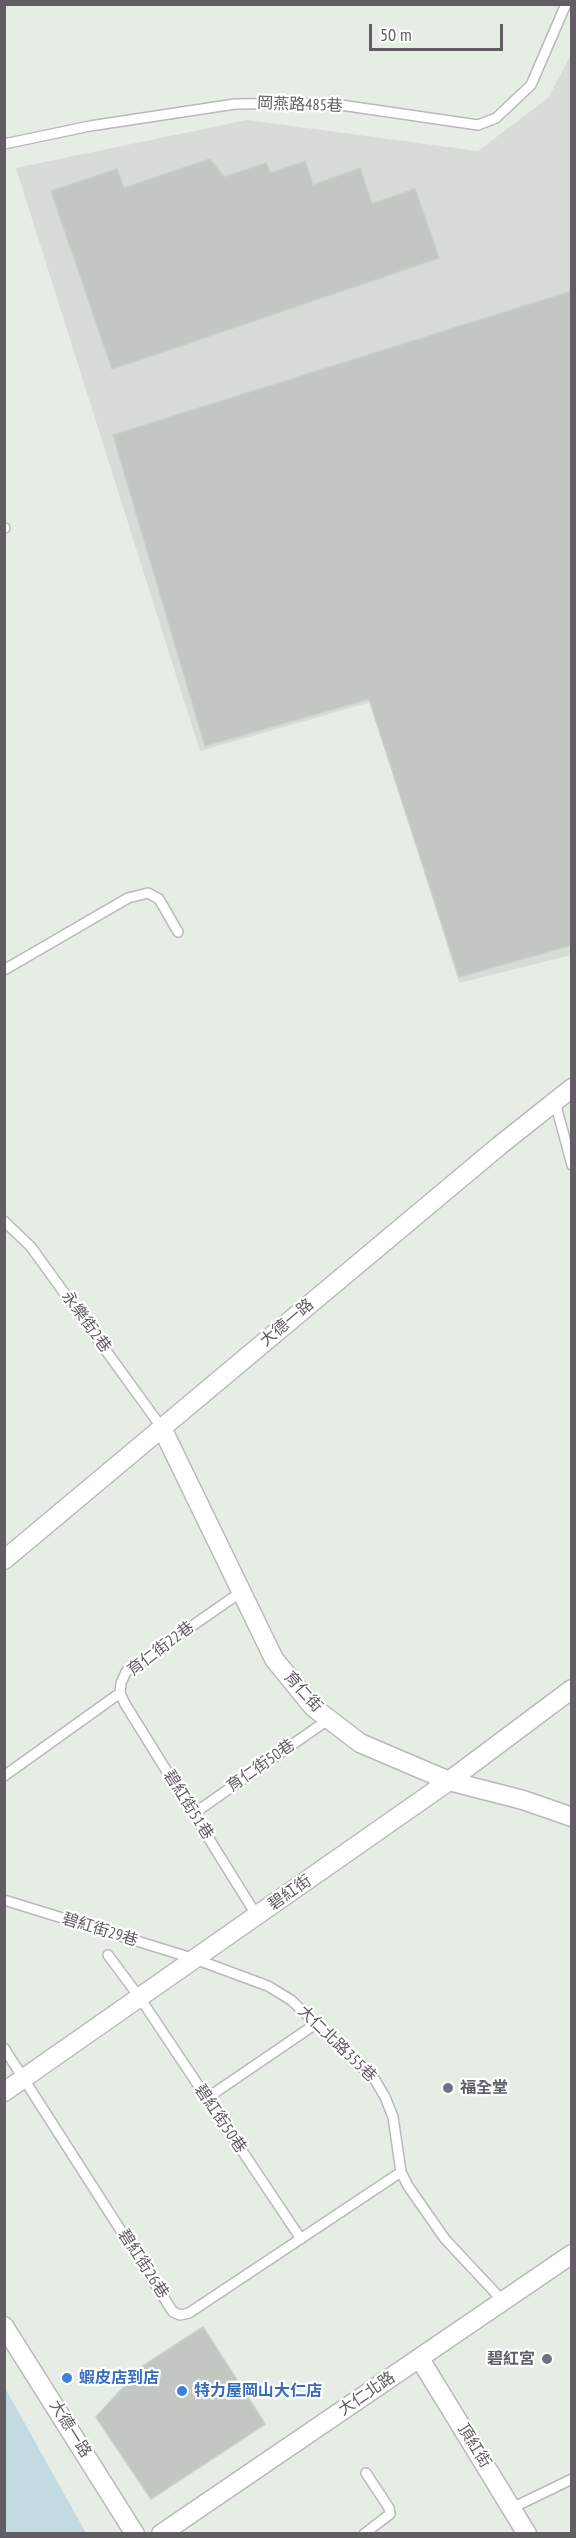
<!DOCTYPE html>
<html>
<head>
<meta charset="utf-8">
<style>
  body { margin:0 }
  #map { position:relative; width:576px; height:2538px; overflow:hidden; background:#e5ede5; font-family:"PT Sans Narrow",sans-serif }
  canvas { display:block }
  .frame { position:absolute; inset:0; border:6px solid #625c63; pointer-events:none }
  .scale { position:absolute; left:369px; top:24px; width:134px; height:27px; box-sizing:border-box; border:3px solid #625c63; border-top:0; padding-left:8px; font-size:18px; line-height:21px; white-space:nowrap; color:#625c63; -webkit-text-stroke:4px #fff; paint-order:stroke }
</style>
</head>
<body>
<div id="map">
<canvas width="576" height="2538"></canvas>
<div class="frame"></div>
<div class="scale">50 m</div>
</div>
<script>
const ctx = document.querySelector('canvas').getContext('2d');
ctx.lineJoin = 'round';
function fillPath(path, color) {
  ctx.fillStyle = color;
  ctx.fill(path, 'evenodd');
}
function poly(rows) {
  const path = new Path2D();
  for (const r of rows) {
    path.moveTo(r[0], r[1]);
    for (let i = 2; i < r.length; i += 2) path.lineTo(r[i], r[i + 1]);
  }
  return path;
}
function trace(path, color, width, dash) {
  ctx.strokeStyle = color;
  ctx.lineWidth = width;
  ctx.lineCap = dash ? 'butt' : 'round';
  ctx.setLineDash(dash || []);
  ctx.stroke(path);
}
function drawText(font, color, halo, rows, align = 'center') {
  ctx.font = font + ' "PT Sans Narrow","Noto Sans TC",sans-serif';
  ctx.lineWidth = 4.5;
  ctx.setLineDash([]);
  ctx.textBaseline = 'middle';
  ctx.strokeStyle = halo;
  ctx.fillStyle = color;
  for (const [text, x, y, turn = 0] of rows) {
    ctx.save();
    ctx.translate(x, y);
    ctx.rotate((+turn || 0) * Math.PI / 180);
    ctx.textAlign = isNaN(turn) ? turn : align;
    if (halo) ctx.strokeText(text, 0, 0);
    ctx.fillText(text, 0, 0);
    ctx.restore();
  }
}
const industrial = poly([
  [571,55,571,955,459,983,371,702,200,751,16,168,247,120,478,151,548,98]
]);
const green = poly([
  [4,2388,5,2388,86,2533,5,2533]
]);
const building = poly([
  [210,159,224,177,266,163,270,173,305,161,313,185,360,168,372,204,415,189,439,258,112,369,51,191,117,169,124,188,210,159],
  [572,291,572,945,459,977,369,699,205,746,113,435,572,291],
  [203,2327,265,2424,151,2499,96,2417,143,2366,203,2327]
]);
const lane = poly([
  [4,144,90,126,235,104,327,103,478,125,496,118,531,85,566,4],
  [4,528,5,528],
  [4,970,128,898,148,893,159,899,178,932],
  [555,1102,572,1165],
  [4,1221,31,1247,162,1428],
  [241,1592,126,1672,121,1683,120,1693,125,1704,257,1916],
  [4,1776,120,1693],
  [193,1814,329,1719],
  [4,1900,195,1959,268,1986,291,2000,375,2080,385,2097,393,2117,401,2172,408,2186,445,2239,502,2300],
  [108,1955,140,1998,301,2239],
  [4,2048,173,2312,180,2315,189,2313,401,2172],
  [207,2098,317,2023],
  [512,2508,572,2479],
  [364,2534,390,2514,389,2508,366,2473]
]);
const street = poly([
  [162,1428,274,1659,313,1707,360,1743,449,1781,523,1800,572,1817],
  [4,1560,499,1146,572,1088],
  [4,2092,449,1781,572,1689],
  [4,2326,135,2534],
  [420,2359,527,2534],
  [161,2534,572,2254]
]);
const markers = [
  [448,2088,6,"#6b7280"],
  [547,2359,6,"#6b7280"],
  [67,2378,6,"#3f7fe0"],
  [182,2391,6,"#3f7fe0"]
];
const streetNames = [
  ["岡燕路485巷",300,105,2],
  ["永樂街2巷",86,1322,54],
  ["大德一路",287,1323,-40],
  ["育仁街22巷",161,1649,-37],
  ["育仁街",303,1692,48],
  ["育仁街50巷",261,1766,-35],
  ["碧紅街51巷",188,1805,58],
  ["碧紅街",290,1893,-35],
  ["碧紅街29巷",100,1930,17],
  ["大仁北路355巷",337,2044,44],
  ["碧紅街50巷",220,2119,56],
  ["碧紅街26巷",143,2264,57],
  ["大仁北路",367,2394,-34],
  ["大德一路",70,2429,58],
  ["頂紅街",474,2446,58]
];
const worshipNames = [
  ["福全堂",460,2088],
  ["碧紅宮",535,2359,"right"]
];
const shopNames = [
  ["蝦皮店到店",79,2378],
  ["特力屋岡山大仁店",194,2391]
];
fillPath(industrial, '#d7dcd7');
fillPath(green, '#c4dae1');
fillPath(building, '#c2c8c1');
trace(building, '#c4d1c4', 1.5);
trace(lane, '#bcb7bd', 12);
trace(street, '#bcb7bd', 21);
trace(lane, '#fff', 9);
trace(street, '#fff', 18);
for (const [x, y, r, color] of markers) {
  const dot = new Path2D();
  dot.arc(x, y, r, 0, 2 * Math.PI);
  ctx.fillStyle = color;
  ctx.fill(dot);
  trace(dot, '#fff', 2);
}
drawText('16px', '#625c63', '#fff', streetNames);
drawText('bold 16px', '#5b616d', '#fff', worshipNames, 'left');
drawText('bold 16px', '#366cbe', '#fff', shopNames, 'left');
</script>
</body>
</html>
